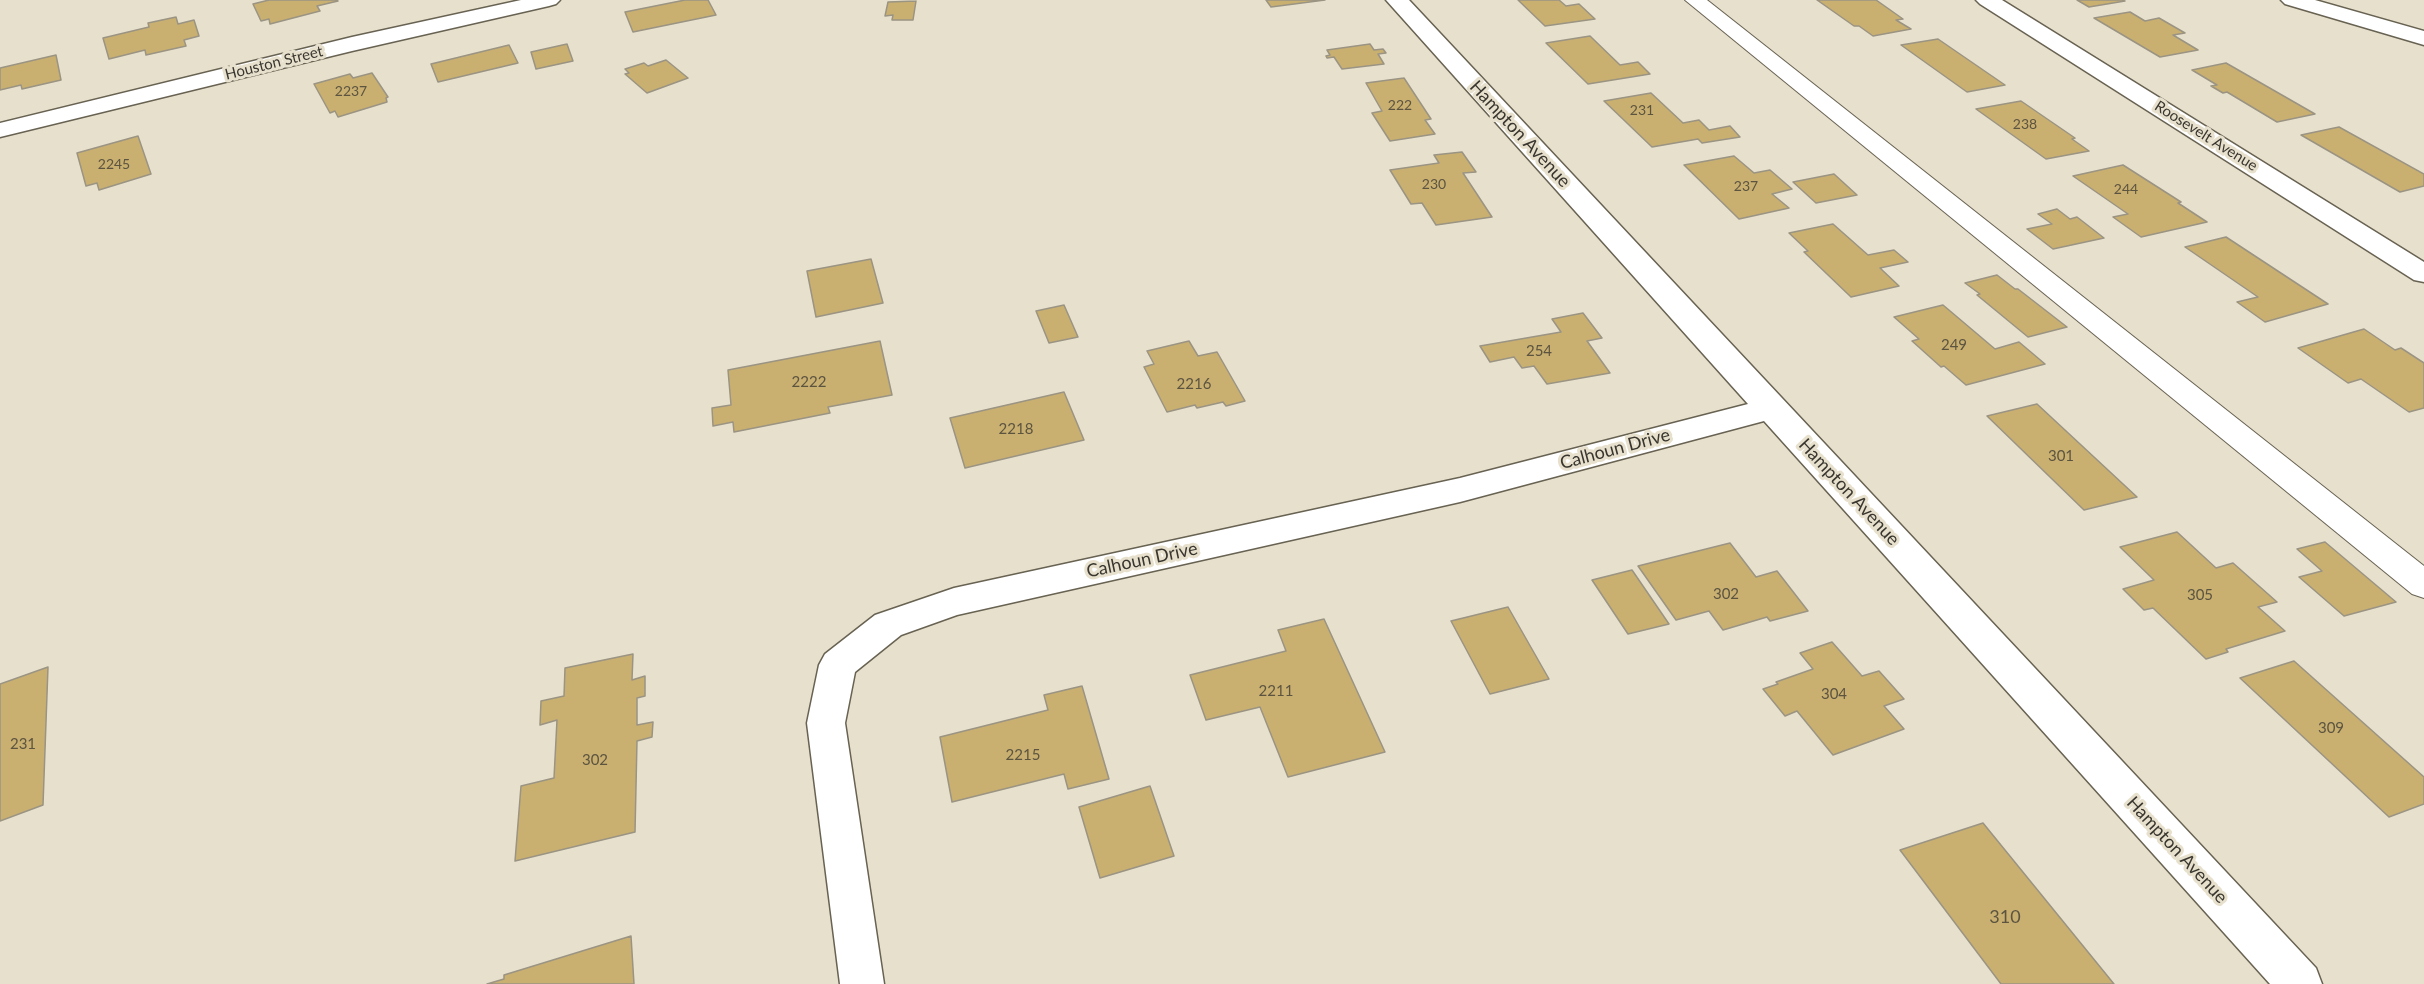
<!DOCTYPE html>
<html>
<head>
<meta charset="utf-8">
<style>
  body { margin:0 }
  canvas { display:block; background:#e7e0cd }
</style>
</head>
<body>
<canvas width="2424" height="984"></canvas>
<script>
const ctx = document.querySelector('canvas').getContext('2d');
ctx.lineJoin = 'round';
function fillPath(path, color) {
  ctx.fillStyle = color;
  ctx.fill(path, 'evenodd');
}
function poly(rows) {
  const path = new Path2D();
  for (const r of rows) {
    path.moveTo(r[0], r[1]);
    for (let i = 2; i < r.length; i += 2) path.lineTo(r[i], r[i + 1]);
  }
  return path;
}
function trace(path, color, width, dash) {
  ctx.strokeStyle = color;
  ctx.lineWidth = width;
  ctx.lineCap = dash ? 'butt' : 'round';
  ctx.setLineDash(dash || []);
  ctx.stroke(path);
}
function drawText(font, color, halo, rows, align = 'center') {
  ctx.font = font + ' Lato,sans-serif';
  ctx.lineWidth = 6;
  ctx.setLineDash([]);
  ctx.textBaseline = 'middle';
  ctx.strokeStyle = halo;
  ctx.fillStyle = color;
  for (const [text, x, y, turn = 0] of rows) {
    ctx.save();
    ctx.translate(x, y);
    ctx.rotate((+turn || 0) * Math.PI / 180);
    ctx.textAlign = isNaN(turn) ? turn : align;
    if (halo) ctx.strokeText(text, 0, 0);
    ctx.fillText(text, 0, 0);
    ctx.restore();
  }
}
const building = poly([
  [269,0,337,0,338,1,317,6,320,11,270,24,269,19,261,21,253,4,269,0],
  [685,0,708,0,716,15,633,32,625,12,685,0],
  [1266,0,1325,0,1271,7,1266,0],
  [1518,0,1559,0,1566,6,1579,4,1595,19,1545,26,1518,0],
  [1817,0,1876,0,1903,19,1896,20,1911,29,1873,36,1859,26,1854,26,1817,0],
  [2077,0,2122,0,2125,1,2089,7,2077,0],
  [916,1,913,20,892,20,893,15,885,16,888,2,916,1],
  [2130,12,2145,21,2159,18,2185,33,2173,35,2198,50,2160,57,2094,18,2130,12],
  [176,17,178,24,194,20,199,36,184,40,186,46,146,55,145,50,109,59,103,38,149,27,148,23,176,17],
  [1590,36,1620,65,1638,62,1650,74,1588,84,1546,43,1590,36],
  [1938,39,2005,85,1967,92,1901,45,1938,39],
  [567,44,573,61,536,69,531,52,567,44],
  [1370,44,1374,50,1383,49,1386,53,1378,54,1384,64,1342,69,1334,57,1327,58,1326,56,1330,55,1327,50,1370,44],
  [509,45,518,63,438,82,431,64,509,45],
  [56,55,61,80,22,89,21,85,0,90,0,68,56,55],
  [666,60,688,78,647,93,625,74,629,73,625,69,644,63,648,66,666,60],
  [2226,63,2315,114,2277,122,2227,92,2223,93,2211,86,2217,85,2192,70,2226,63],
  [372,73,388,97,386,98,387,102,338,117,335,111,330,113,314,84,350,74,353,78,372,73],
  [1404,78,1431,119,1425,120,1435,134,1390,141,1372,113,1382,111,1366,83,1404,78],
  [1651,93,1683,123,1699,120,1709,130,1730,126,1740,137,1702,143,1698,139,1652,147,1604,101,1651,93],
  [2021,101,2075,138,2072,139,2089,151,2046,159,1976,109,2021,101],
  [2339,127,2424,174,2424,186,2400,192,2301,135,2339,127],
  [138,136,151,174,99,190,97,183,86,186,77,153,138,136],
  [1462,152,1476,172,1463,173,1492,217,1436,225,1422,203,1411,204,1390,170,1439,163,1434,155,1462,152],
  [1734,156,1754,173,1770,170,1792,189,1772,194,1789,208,1739,219,1684,165,1734,156],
  [2123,165,2181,202,2178,203,2207,222,2141,237,2113,217,2128,214,2073,176,2123,165],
  [1834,174,1857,195,1816,203,1793,182,1834,174],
  [2057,209,2070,219,2077,217,2104,238,2053,249,2027,229,2052,224,2038,214,2057,209],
  [1833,224,1868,255,1894,250,1908,262,1880,268,1899,286,1851,297,1804,252,1808,251,1789,233,1833,224],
  [2226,237,2328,304,2265,322,2237,302,2258,297,2185,247,2226,237],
  [871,259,883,303,816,317,807,271,871,259],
  [1997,275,2015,289,2018,289,2067,327,2028,337,1977,295,1980,294,1965,283,1997,275],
  [1064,305,1078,337,1049,343,1036,311,1064,305],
  [1943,305,1995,349,2019,342,2045,364,1966,385,1944,366,1941,367,1912,341,1919,339,1894,317,1943,305],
  [1583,313,1602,338,1587,341,1610,373,1547,384,1534,366,1522,368,1514,357,1490,362,1480,346,1561,332,1552,319,1583,313],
  [2364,329,2395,350,2401,348,2424,363,2424,408,2409,412,2361,379,2348,383,2298,348,2364,329],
  [880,341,892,395,828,407,830,413,734,432,733,422,713,426,712,408,731,405,728,370,880,341],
  [1189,341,1198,356,1217,352,1245,401,1226,406,1223,402,1197,408,1195,405,1167,412,1144,367,1154,364,1147,351,1189,341],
  [1064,392,1084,440,965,468,950,418,1064,392],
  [2037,404,2137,497,2084,510,1987,416,2037,404],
  [2177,532,2216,568,2233,563,2277,602,2258,607,2285,631,2226,649,2228,652,2206,659,2153,608,2144,610,2123,589,2154,580,2120,547,2177,532],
  [2325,542,2396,602,2344,616,2299,577,2322,571,2297,549,2325,542],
  [1730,543,1756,577,1777,571,1808,611,1770,621,1767,617,1723,630,1709,611,1676,620,1638,566,1730,543],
  [1632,570,1669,624,1628,634,1592,580,1632,570],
  [1508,607,1549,679,1490,694,1451,621,1508,607],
  [1324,619,1385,752,1288,777,1260,707,1206,720,1190,675,1286,651,1278,630,1324,619],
  [1832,642,1862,676,1879,671,1904,699,1884,706,1904,729,1833,755,1797,711,1785,716,1763,689,1778,684,1776,682,1813,669,1800,653,1832,642],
  [633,654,632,680,645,676,645,696,637,698,637,725,653,722,652,737,637,741,635,832,515,861,521,786,554,778,557,720,540,725,541,701,564,696,565,668,633,654],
  [2294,661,2424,777,2424,804,2389,817,2240,678,2294,661],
  [48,667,43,805,0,821,0,684,48,667],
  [1082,686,1109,779,1068,789,1064,774,952,802,940,737,1048,710,1044,695,1082,686],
  [1150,786,1174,856,1100,878,1079,807,1150,786],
  [1983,823,2114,984,2001,984,1900,850,1983,823],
  [631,936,634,984,487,984,504,979,504,975,631,936]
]);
const lane = poly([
  [1685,0,1707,0,2424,566,2424,598,2412,594,1685,0]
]);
const street = poly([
  [521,0,560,0,556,4,549,6,352,51,0,137,0,123,352,37,521,0],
  [1386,0,1409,0,2316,968,2322,984,2270,984,1764,421,1460,502,957,615,901,635,855,672,845,723,884,984,840,984,807,723,819,665,825,654,875,615,954,588,1460,478,1748,404,1386,0],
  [1976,0,2002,0,2424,262,2424,282,2414,280,1980,4,1976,0],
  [2281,0,2315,0,2424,31,2424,45,2285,4,2281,0]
]);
const farNumbernames = [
  ["2237",351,91],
  ["222",1400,105],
  ["231",1642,110],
  ["238",2025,124],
  ["2245",114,164],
  ["230",1434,184],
  ["237",1746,186],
  ["244",2126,189]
];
const farStreetnames = [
  ["Houston Street",274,63,-14],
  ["Roosevelt Avenue",2206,136,32]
];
const numberNames = [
  ["249",1954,345],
  ["254",1539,351],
  ["2222",809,382],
  ["2216",1194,384],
  ["2218",1016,429],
  ["301",2061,456],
  ["302",1726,594],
  ["305",2200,595],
  ["2211",1276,691],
  ["304",1834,694],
  ["309",2331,728],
  ["231",23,744],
  ["2215",1023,755],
  ["302",595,760]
];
const streetNames = [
  ["Hampton Avenue",1520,134,47],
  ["Calhoun Drive",1615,449,-15],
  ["Hampton Avenue",1849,492,47],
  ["Calhoun Drive",1142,560,-12],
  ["Hampton Avenue",2177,850,47]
];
const nearNumbernames = [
  ["310",2005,917]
];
fillPath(building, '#c9b071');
trace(building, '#9b9483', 1.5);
trace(lane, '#686252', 2);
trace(street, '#686252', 3);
fillPath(lane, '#fff');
fillPath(street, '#fff');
drawText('14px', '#5d5440', null, farNumbernames);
drawText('15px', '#39362f', '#e7e0cd', farStreetnames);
drawText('15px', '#5d5440', null, numberNames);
drawText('18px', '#39362f', '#e7e0cd', streetNames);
drawText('18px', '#5d5440', null, nearNumbernames);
</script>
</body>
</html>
